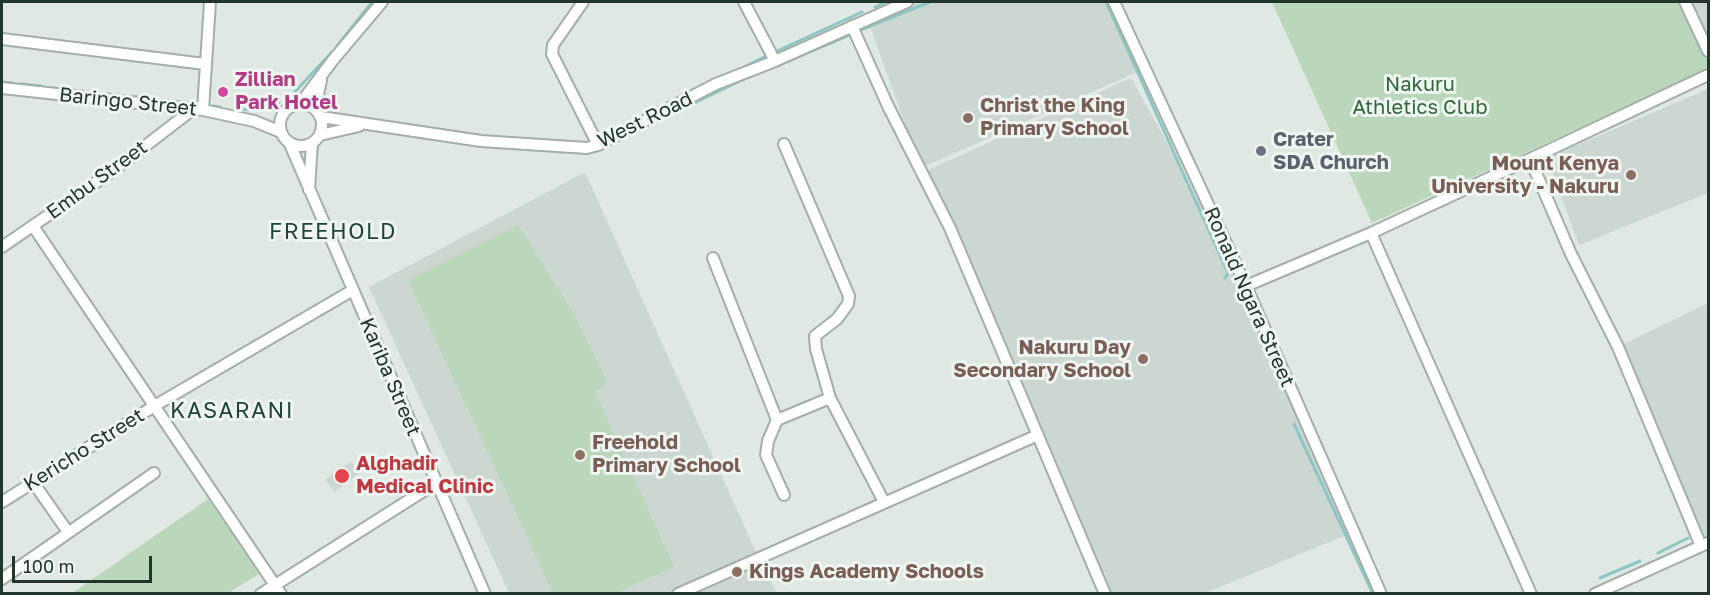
<!DOCTYPE html>
<html>
<head>
<meta charset="utf-8">
<style>
  body { margin:0 }
  #map { position:relative; width:1710px; height:595px; overflow:hidden; background:#dfe8e2; font-family:"Golos Text",sans-serif }
  canvas { display:block }
  .frame { position:absolute; inset:0; border:3px solid #22362c; pointer-events:none }
  .scale { position:absolute; left:12px; top:556px; width:140px; height:27px; box-sizing:border-box; border:3px solid #22362c; border-top:0; padding-left:8px; font-size:18px; line-height:21px; white-space:nowrap; color:#22362c; -webkit-text-stroke:4px #eff5f0; paint-order:stroke }
</style>
</head>
<body>
<div id="map">
<canvas width="1710" height="595"></canvas>
<div class="frame"></div>
<div class="scale">100 m</div>
</div>
<script>
const ctx = document.querySelector('canvas').getContext('2d');
ctx.lineJoin = 'round';
function fillPath(path, color) {
  ctx.fillStyle = color;
  ctx.fill(path, 'evenodd');
}
function poly(rows) {
  const path = new Path2D();
  for (const r of rows) {
    if (r.length === 3) {
      path.moveTo(r[0] + r[2], r[1]);
      path.arc(r[0], r[1], r[2], 0, 2 * Math.PI);
      continue;
    }
    path.moveTo(r[0], r[1]);
    for (let i = 2; i < r.length; i += 2) path.lineTo(r[i], r[i + 1]);
  }
  return path;
}
function trace(path, color, width, dash) {
  ctx.strokeStyle = color;
  ctx.lineWidth = width;
  ctx.lineCap = dash ? 'butt' : 'round';
  ctx.setLineDash(dash || []);
  ctx.stroke(path);
}
function drawText(font, color, halo, rows, align = 'center') {
  ctx.font = font + ' "Golos Text",sans-serif';
  ctx.lineWidth = 6;
  ctx.setLineDash([]);
  ctx.textBaseline = 'middle';
  ctx.strokeStyle = halo;
  ctx.fillStyle = color;
  for (const [text, x, y, turn = 0] of rows) {
    ctx.save();
    ctx.translate(x, y);
    ctx.rotate((+turn || 0) * Math.PI / 180);
    ctx.textAlign = isNaN(turn) ? turn : align;
    if (halo) ctx.strokeText(text, 0, 0);
    ctx.fillText(text, 0, 0);
    ctx.restore();
  }
}
const built = poly([
  [917,2,1112,2,1144,69,921,168,868,21],
  [1692,2,1708,2,1708,39],
  [1131,78,1247,287,1353,532,1206,593,1106,593,928,170],
  [1708,89,1708,193,1579,245,1547,158],
  [585,172,755,550,777,593,509,593,369,287],
  [1708,303,1708,541,1704,543,1620,346],
  [351,461,359,473,335,492,325,480]
]);
const green = poly([
  [1272,2,1693,2,1708,38,1708,69,1372,223],
  [518,225,571,309,597,360,607,383,595,392,674,567,616,593,553,593,408,280],
  [208,499,261,573,228,593,71,594]
]);
const stream = poly([
  [1106,2,1228,273,1225,278],
  [875,7,886,2],
  [858,31,930,2],
  [337,46,372,2],
  [775,52,862,12],
  [740,69,768,55],
  [2,82,13,83],
  [21,84,41,86],
  [65,89,91,93],
  [100,94,120,95],
  [681,95,715,80],
  [127,96,148,98],
  [290,97,332,52],
  [155,99,171,101],
  [182,102,194,103],
  [213,106,220,107],
  [684,108,742,80,852,34],
  [238,109,252,110,279,102],
  [1519,158,1541,148],
  [1443,194,1462,185],
  [1294,424,1373,594],
  [1658,553,1688,538],
  [1600,578,1640,561]
]);
const minor = poly([
  [583,2,553,45,552,54,598,145],
  [744,2,775,61],
  [1114,2,1246,286,1381,594],
  [1685,2,1708,51],
  [852,26,888,106,950,228,1105,594],
  [2,39,205,64],
  [2,88,203,110,254,121,281,132],
  [301,125,21],
  [300,104,333,60,382,2],
  [315,109,321,80],
  [203,110,210,2],
  [321,117,481,141,587,148,598,145,716,84,775,61,907,2],
  [320,135,359,126],
  [289,142,485,594],
  [784,144,849,296,848,304,837,319,815,336,816,349,830,398,884,502],
  [1530,159,1708,75],
  [309,190,312,143],
  [33,226,281,594],
  [1371,233,1531,594],
  [2,247,114,170,192,110],
  [713,258,777,420,830,398],
  [1246,286,1371,233,1530,159,1571,254,1618,347,1701,546],
  [777,420,768,441,766,455,784,495],
  [33,482,68,532],
  [2,502,156,405,353,290],
  [2,579,154,473],
  [261,594,436,483],
  [678,594,1038,435],
  [1595,594,1708,543]
]);
const markers = [
  [223,92,6,"#d1479c"],
  [968,118,6,"#8d6e63"],
  [1261,151,6,"#6b7280"],
  [1631,175,6,"#8d6e63"],
  [1143,359,6,"#8d6e63"],
  [580,455,6,"#8d6e63"],
  [342,476,8,"#e0444e"],
  [737,572,6,"#8d6e63"]
];
const hotelNames = [
  ["Zillian",235,80],
  ["Park Hotel",235,103]
];
const parkNames = [
  ["Nakuru",1420,85],
  ["Athletics Club",1420,108]
];
const streetNames = [
  ["Baringo Street",128,102,6],
  ["West Road",645,120,-26],
  ["Embu Street",97,180,-36],
  ["Ronald Ngara Street",1249,297,66],
  ["Kariba Street",390,377,67],
  ["Kericho Street",84,450,-32]
];
const educationNames = [
  ["Christ the King",980,106],
  ["Primary School",980,129],
  ["Mount Kenya",1619,164,"right"],
  ["University - Nakuru",1619,187,"right"],
  ["Nakuru Day",1131,348,"right"],
  ["Secondary School",1131,371,"right"],
  ["Freehold",592,443],
  ["Primary School",592,466],
  ["Kings Academy Schools",749,572]
];
const worshipNames = [
  ["Crater",1273,140],
  ["SDA Church",1273,163]
];
const healthNames = [
  ["Alghadir",356,464],
  ["Medical Clinic",356,487]
];
const quarterNames = [
  ["FREEHOLD",333,232],
  ["KASARANI",232,411]
];
fillPath(built, '#cdd7d1');
fillPath(green, '#bad7bc');
trace(stream, '#8dc7c4', 3);
trace(minor, '#a3afa8', 14);
trace(minor, '#fff', 10);
for (const [x, y, r, color] of markers) {
  const dot = new Path2D();
  dot.arc(x, y, r, 0, 2 * Math.PI);
  ctx.fillStyle = color;
  ctx.fill(dot);
  trace(dot, '#eff5f0', 2);
}
drawText('bold 20px', '#b23c85', '#eff5f0', hotelNames, 'left');
drawText('20px', '#32673b', '#eff5f0', parkNames);
drawText('20px', '#22362c', '#eff5f0', streetNames);
drawText('bold 20px', '#785e54', '#eff5f0', educationNames, 'left');
drawText('bold 20px', '#5b616d', '#eff5f0', worshipNames, 'left');
drawText('bold 20px', '#be3a42', '#eff5f0', healthNames, 'left');
ctx.letterSpacing = '1.5px';
drawText('22px', '#214535', '#eff5f0', quarterNames);
ctx.letterSpacing = '0px';
</script>
</body>
</html>
